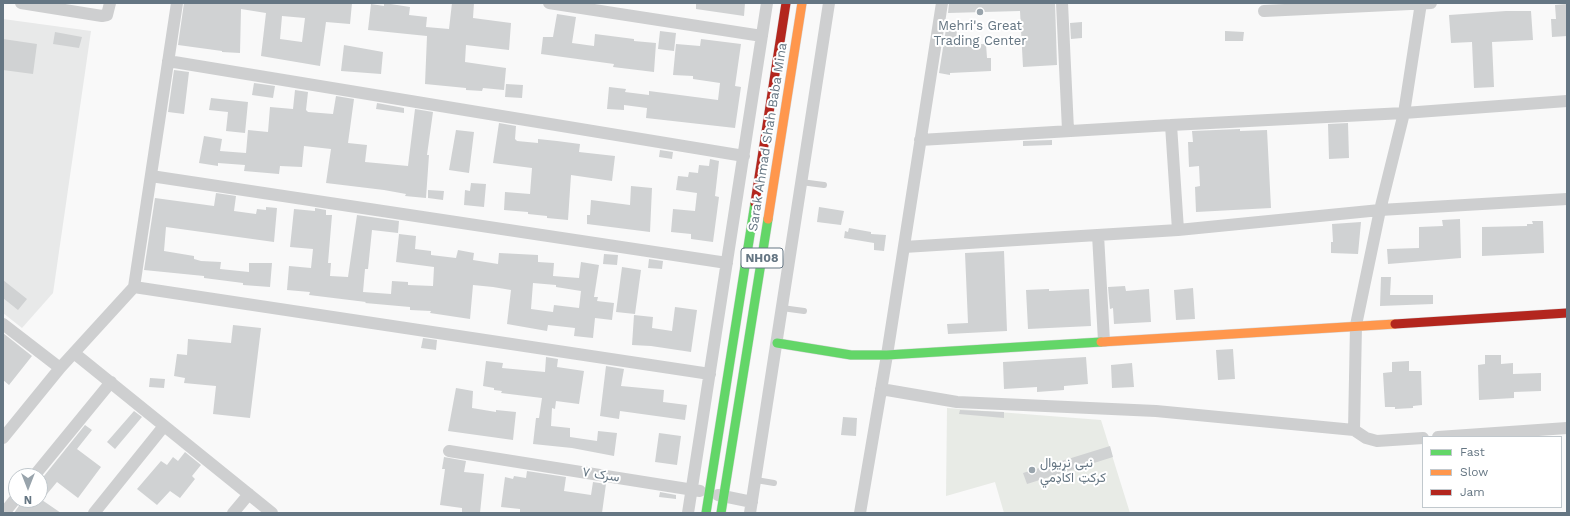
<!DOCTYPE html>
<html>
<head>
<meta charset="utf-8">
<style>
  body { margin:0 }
  #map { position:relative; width:1570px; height:516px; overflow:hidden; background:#f9f9f9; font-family:"Work Sans",sans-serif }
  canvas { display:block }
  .frame { position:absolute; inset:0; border:4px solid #657683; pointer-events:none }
  .legend { position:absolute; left:1422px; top:436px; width:140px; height:72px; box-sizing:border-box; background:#fff; border:1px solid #c1c8cd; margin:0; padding:5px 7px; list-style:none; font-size:12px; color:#657683 }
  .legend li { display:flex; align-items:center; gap:8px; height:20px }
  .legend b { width:20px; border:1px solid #c1c8cd }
  .north { position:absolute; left:8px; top:468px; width:40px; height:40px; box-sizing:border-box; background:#fff; border:1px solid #c1c8cd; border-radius:50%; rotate:180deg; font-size:11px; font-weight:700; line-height:16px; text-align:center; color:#657683 }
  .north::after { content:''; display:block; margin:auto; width:14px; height:18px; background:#99a4ac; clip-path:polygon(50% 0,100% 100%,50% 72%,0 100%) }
</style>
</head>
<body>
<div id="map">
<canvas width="1570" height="516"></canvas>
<div class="frame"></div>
<ul class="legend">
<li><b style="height:5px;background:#63d668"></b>Fast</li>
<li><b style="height:5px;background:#ff974d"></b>Slow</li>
<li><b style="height:5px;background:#b3261e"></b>Jam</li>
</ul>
<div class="north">N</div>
</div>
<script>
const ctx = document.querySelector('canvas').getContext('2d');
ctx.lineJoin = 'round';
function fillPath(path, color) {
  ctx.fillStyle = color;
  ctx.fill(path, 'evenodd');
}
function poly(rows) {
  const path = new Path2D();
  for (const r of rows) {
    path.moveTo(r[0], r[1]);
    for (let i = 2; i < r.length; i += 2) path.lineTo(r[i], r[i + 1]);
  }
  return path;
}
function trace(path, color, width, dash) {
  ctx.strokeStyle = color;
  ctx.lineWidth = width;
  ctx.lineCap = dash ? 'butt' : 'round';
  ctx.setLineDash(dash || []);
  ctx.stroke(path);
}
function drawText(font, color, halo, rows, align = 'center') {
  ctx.font = font + ' "Work Sans",Vazirmatn,sans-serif';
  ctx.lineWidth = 4;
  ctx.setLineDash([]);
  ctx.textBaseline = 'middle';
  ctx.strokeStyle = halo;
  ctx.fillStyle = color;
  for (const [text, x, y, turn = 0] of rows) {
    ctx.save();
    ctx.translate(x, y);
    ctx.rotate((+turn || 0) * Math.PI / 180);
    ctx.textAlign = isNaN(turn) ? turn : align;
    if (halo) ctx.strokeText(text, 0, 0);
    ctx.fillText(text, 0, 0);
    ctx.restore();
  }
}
const built = poly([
  [3,19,91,31,53,293,22,328,3,313]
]);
const green = poly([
  [947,408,1101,420,1130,513,1004,513,995,482,946,496]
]);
const building = poly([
  [184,3,352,3,350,24,326,22,320,66,261,56,266,13,241,9,240,53,222,52,222,51,178,45],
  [282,16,305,18,302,42,280,39],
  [384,3,410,7,409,15,427,17,426,27,449,29,452,3,474,3,473,18,511,23,509,50,466,45,465,62,506,68,504,90,483,88,482,91,466,90,466,88,425,84,427,36,368,30,371,4,384,6],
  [696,3,745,3,744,16,696,9],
  [949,3,1055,3,1057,65,1023,67,1020,11,948,13],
  [1567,4,1567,36,1552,37,1551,19,1556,19,1555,5],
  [1506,11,1531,11,1533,40,1492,42,1494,87,1474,88,1472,42,1451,43,1449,15],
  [557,14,576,17,572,43,594,46,595,34,634,39,634,41,656,43,654,72,613,67,614,64,541,54,543,37,553,37],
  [1082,22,1082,38,1071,39,1070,23],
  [946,29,957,31,955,45,986,44,987,58,991,58,991,71,950,73,950,75,939,73],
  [660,31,676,33,674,51,658,49],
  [1225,31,1244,32,1243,41,1225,41],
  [55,32,82,37,79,48,53,44],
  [3,39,37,44,33,74,3,70],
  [701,39,741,44,735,86,741,87,735,128,646,118,647,108,624,105,624,110,607,109,609,87,626,89,625,92,649,95,649,91,718,100,720,83,693,79,693,76,673,75,676,44,700,46],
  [344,45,383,52,381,74,341,71],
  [174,70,189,72,184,114,168,112],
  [254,83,275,86,273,98,252,95],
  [506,84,523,85,522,98,505,97],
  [295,90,308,92,306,110,308,112,333,114,336,96,354,99,348,143,367,145,365,162,408,166,415,109,433,112,427,155,429,155,426,198,405,196,406,194,384,190,326,183,331,149,304,146,302,167,280,166,279,174,244,171,245,165,218,163,218,166,199,163,204,136,222,139,220,151,246,153,248,130,268,132,270,107,293,109],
  [211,98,248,102,245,133,226,131,228,112,209,110],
  [377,103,404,108,404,113,376,109],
  [499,123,516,126,515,139,517,141,538,143,538,139,557,141,580,144,579,152,615,156,612,181,571,175,568,220,547,218,547,216,528,214,528,212,504,210,505,192,530,194,532,168,493,163],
  [1348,123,1349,158,1329,159,1328,124],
  [1240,129,1240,131,1267,130,1271,208,1196,212,1195,187,1200,186,1199,166,1189,167,1188,142,1193,142,1192,131],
  [456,130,474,132,469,173,449,170],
  [1052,140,1052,145,1023,146,1023,141],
  [660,150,673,152,672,159,659,157],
  [710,159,719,161,715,196,719,197,713,242,691,239,691,234,671,232,673,209,695,211,697,193,676,190,678,176,688,177,689,172,698,173,699,165,709,166],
  [471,183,486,184,484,207,464,205,465,190,470,191],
  [631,186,652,188,650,232,587,224,587,215,590,215,591,200,630,205],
  [428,190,444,191,443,200,428,198],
  [216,193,236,196,234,211,256,214,257,209,266,210,266,207,277,208,274,242,166,227,164,251,194,256,194,259,201,261,221,262,220,269,249,272,249,263,272,263,270,287,243,285,243,283,204,278,204,276,144,270,155,198,214,206],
  [819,207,844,211,841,225,817,222],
  [315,208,326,210,326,215,332,215,328,263,331,263,330,276,348,277,357,215,399,221,398,233,372,230,368,269,365,269,363,292,391,294,392,281,408,282,408,285,433,286,434,267,396,262,399,234,416,236,415,249,431,251,431,255,456,258,458,250,474,253,473,260,498,264,499,253,538,255,538,262,554,263,553,276,579,278,581,262,599,265,594,297,598,297,597,301,614,303,612,320,595,318,593,338,574,336,575,328,548,325,547,331,507,324,511,290,493,287,473,285,470,319,430,313,431,311,410,310,410,307,365,303,366,302,309,295,310,292,287,290,289,266,311,268,313,249,290,247,294,209,315,211],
  [533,283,556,285,556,287,581,291,579,308,554,305,553,312,531,309],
  [1460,219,1461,258,1388,264,1387,249,1419,248,1419,227,1443,226,1442,220],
  [1532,221,1543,221,1544,253,1482,256,1482,227,1527,226,1527,224,1533,224],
  [1361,222,1358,254,1331,253,1331,242,1333,242,1332,224],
  [849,228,871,232,871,234,886,235,884,251,874,250,874,243,844,238,845,231,848,232],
  [1004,251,1007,331,948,334,947,324,968,323,965,253],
  [604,254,618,255,617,265,603,264],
  [649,259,663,261,662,269,648,268],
  [622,267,641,270,635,314,616,312],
  [1381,277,1391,277,1390,295,1433,295,1433,304,1380,306],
  [3,280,27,299,18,310,3,298],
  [1125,286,1126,291,1149,289,1151,322,1114,324,1113,308,1110,309,1108,287],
  [1193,288,1195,319,1176,320,1174,290],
  [1049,289,1049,291,1089,289,1091,326,1028,329,1026,290],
  [675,307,697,310,691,352,651,346,632,345,634,315,653,317,652,328,672,331],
  [233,325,261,328,250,418,213,414,216,386,184,383,185,378,174,376,177,354,187,355,188,339,231,343],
  [3,333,32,356,9,385,3,380],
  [423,338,437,340,436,350,421,348],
  [1233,349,1235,379,1218,380,1216,350],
  [1485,355,1501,355,1501,364,1513,363,1513,374,1541,373,1541,391,1514,392,1514,398,1479,400,1478,365,1485,364],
  [546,357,558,359,557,367,584,371,579,404,556,401,555,409,552,408,551,426,570,428,570,437,597,441,598,431,617,433,614,456,572,448,533,444,536,418,539,418,542,398,501,393,502,391,494,390,494,388,483,386,486,361,503,363,502,368,545,372],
  [1086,357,1088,384,1064,386,1064,390,1037,392,1037,387,1004,389,1003,362],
  [1409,361,1409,371,1421,371,1422,405,1413,406,1413,408,1395,409,1395,407,1385,407,1383,373,1392,372,1392,362],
  [1132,363,1134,387,1112,388,1111,365],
  [606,366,624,369,621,386,664,390,663,402,687,405,685,420,620,411,619,419,600,416],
  [150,378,165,379,164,388,149,387],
  [456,388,473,391,472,408,496,412,496,410,516,412,513,440,448,431],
  [960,410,1004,412,1004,418,959,414],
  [134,411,142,417,115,449,107,442],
  [843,417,857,418,856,436,841,435],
  [85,425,92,430,77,449,101,467,78,498,57,482,42,500,61,513,14,513,23,500,40,500,40,481],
  [659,433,681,436,677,465,655,462],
  [1110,446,1113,457,1027,484,1023,473],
  [185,452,201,465,192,476,195,479,180,498,170,491,157,505,137,489,161,461,167,465,173,457,178,461],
  [444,457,466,461,464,472,484,474,480,513,462,513,462,508,440,505,445,469,442,469],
  [527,471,566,477,564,491,591,495,593,482,606,484,602,513,520,513,520,509,501,507,505,477,513,479,514,476,526,478],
  [660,492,676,495,676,499,659,497]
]);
const lane = poly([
  [801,182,824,185],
  [782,308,804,311],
  [756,480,774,483]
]);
const street = poly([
  [21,3,102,16,107,15,110,3],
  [549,3,762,36],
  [1062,3,1068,130],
  [1264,11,1431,3],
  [168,61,744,156],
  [1171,125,1178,230],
  [920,140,1171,125,1404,113,1567,101],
  [151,176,727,263],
  [1098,235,1104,341],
  [904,247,1178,230,1380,210,1567,199],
  [134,287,710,374],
  [3,324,60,368],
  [74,353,272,513],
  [881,389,957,402,1156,411,1354,430,1366,438,1377,441,1423,438],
  [1354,430,1356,325,1380,210,1404,113,1421,3],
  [1438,437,1567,428],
  [3,438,60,368,134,287,177,3],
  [449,451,700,491],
  [34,476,111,382],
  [718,495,752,502],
  [4,513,16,498],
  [94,513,164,426],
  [233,513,249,494],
  [688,513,767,3],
  [750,513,829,3],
  [860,513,887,355,942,3]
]);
const fast = poly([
  [777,343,851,355,887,355,1101,342],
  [706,513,755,203],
  [721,513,768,219]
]);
const slow = poly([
  [768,219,802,3],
  [1101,342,1395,324]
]);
const jam = poly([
  [755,203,786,3],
  [1395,324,1567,313]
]);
const markers = [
  [980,12,4,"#99a4ac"],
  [1032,470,4,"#99a4ac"]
];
const shields = [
  [762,258,42]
];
const shieldNames = [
  ["NH08",762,258]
];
const poiNames = [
  ["Mehri's Great",980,26],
  ["Trading Center",980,41],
  ["نبی نړیوال",1040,463,"left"],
  ["کرکټ اکاډمي",1040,478,"left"]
];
const streetNames = [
  ["Sarak Ahmad Shah Baba Mina",768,137,-81],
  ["سرک ۷",601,475,9]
];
fillPath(built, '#e8e9e9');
fillPath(green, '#e8ebe6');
fillPath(building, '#d0d2d3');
trace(fast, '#d5d6d7', 10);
trace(slow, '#d5d6d7', 10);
trace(jam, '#d5d6d7', 10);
trace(lane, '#cecfd0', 6);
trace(street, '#cecfd0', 12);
trace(fast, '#63d668', 9);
trace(slow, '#ff974d', 9);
trace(jam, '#b3261e', 9);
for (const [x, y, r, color] of markers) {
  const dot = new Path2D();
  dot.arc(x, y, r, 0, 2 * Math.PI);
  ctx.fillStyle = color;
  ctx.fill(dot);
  trace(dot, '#fff', 1.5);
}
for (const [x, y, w] of shields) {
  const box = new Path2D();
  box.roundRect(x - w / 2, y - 10, w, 20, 3);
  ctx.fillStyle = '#fff';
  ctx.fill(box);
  trace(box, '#657683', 1);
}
drawText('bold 12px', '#657683', null, shieldNames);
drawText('13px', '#657683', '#fff', poiNames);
drawText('13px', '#657683', '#fff', streetNames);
</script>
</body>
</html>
